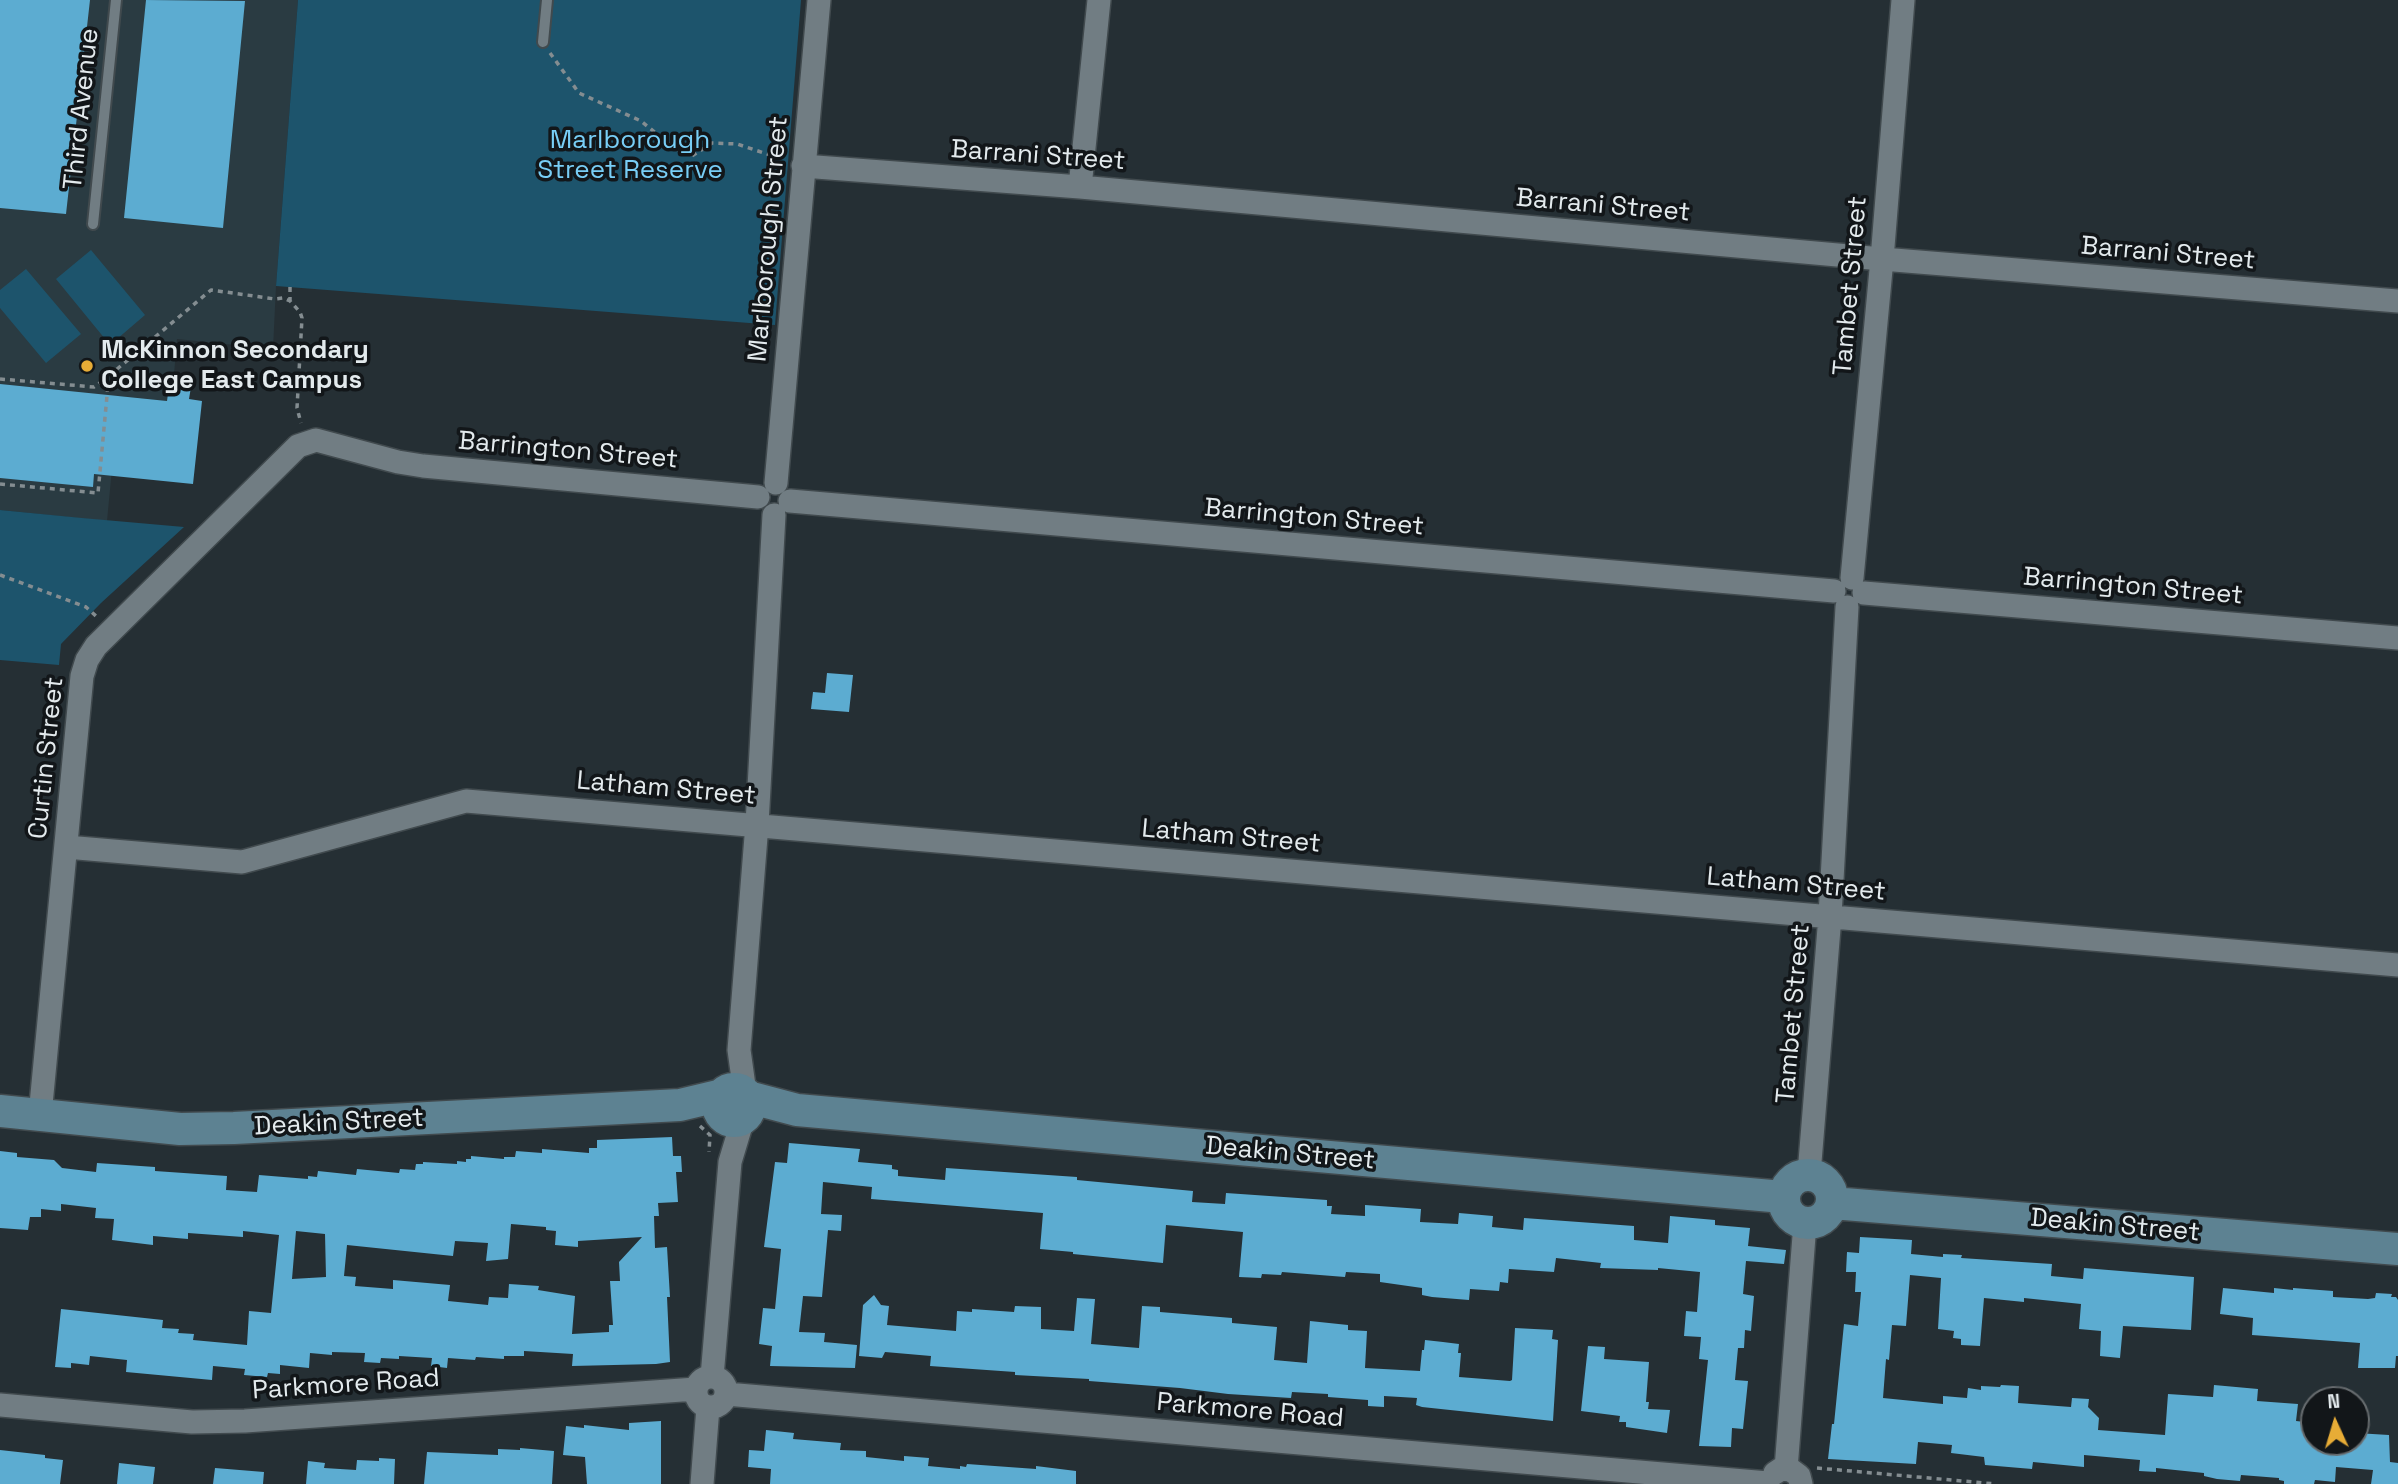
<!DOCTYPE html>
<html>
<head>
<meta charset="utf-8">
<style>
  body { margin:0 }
  #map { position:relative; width:2398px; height:1484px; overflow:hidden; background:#252f34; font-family:"Space Grotesk",sans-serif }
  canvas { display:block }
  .north { position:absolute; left:2300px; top:1386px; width:70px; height:70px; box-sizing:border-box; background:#121619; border:2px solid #666b6e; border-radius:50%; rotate:356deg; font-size:19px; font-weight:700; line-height:28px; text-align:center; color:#e3eaed }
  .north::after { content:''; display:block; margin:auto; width:24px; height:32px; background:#e7ac36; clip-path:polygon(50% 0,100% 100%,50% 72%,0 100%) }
</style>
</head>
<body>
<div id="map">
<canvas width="2398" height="1484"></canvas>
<div class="north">N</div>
</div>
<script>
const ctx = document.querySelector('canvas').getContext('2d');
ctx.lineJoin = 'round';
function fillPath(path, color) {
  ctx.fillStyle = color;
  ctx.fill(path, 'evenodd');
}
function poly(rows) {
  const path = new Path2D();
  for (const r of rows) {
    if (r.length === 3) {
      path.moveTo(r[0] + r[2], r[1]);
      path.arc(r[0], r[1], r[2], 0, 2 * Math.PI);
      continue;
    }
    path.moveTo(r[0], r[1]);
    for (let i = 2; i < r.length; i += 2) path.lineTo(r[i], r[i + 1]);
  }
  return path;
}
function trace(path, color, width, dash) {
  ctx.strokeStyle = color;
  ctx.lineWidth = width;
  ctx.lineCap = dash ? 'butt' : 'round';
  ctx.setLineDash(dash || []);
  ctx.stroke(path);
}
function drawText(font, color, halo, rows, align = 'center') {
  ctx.font = font + ' "Space Grotesk",sans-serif';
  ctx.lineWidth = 7;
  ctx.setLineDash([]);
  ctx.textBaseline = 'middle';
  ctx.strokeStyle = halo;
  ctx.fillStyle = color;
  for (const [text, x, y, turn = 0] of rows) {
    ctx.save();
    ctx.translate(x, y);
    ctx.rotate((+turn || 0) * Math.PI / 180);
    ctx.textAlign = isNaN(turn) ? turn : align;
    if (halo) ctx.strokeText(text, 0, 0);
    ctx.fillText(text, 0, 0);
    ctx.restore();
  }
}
const built = poly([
  [0,0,298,0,276,286,273,349,177,339,173,386,169,386,167,401,119,396,107,521,0,510]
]);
const green = poly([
  [298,0,801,0,775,325,276,286],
  [91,250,145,315,110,345,56,279],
  [26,269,81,334,46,363,0,308,0,290],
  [0,510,82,518,184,527,101,603,61,644,59,665,0,660]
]);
const building = poly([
  [0,0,90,0,66,214,0,208],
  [146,0,245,1,223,228,124,218],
  [0,384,167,401,169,385,191,387,189,399,202,401,193,484,94,474,93,487,0,478],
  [827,673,853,675,849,712,811,709,813,692,825,693],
  [672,1137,673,1156,681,1156,682,1172,676,1172,678,1202,658,1203,659,1216,654,1216,655,1248,667,1247,670,1297,667,1297,670,1362,656,1364,572,1366,573,1354,524,1351,524,1356,504,1356,504,1359,476,1357,475,1360,448,1358,447,1368,431,1366,432,1358,399,1356,399,1359,381,1358,380,1363,364,1362,365,1353,332,1352,332,1355,310,1353,309,1368,280,1365,280,1374,268,1373,267,1377,244,1375,245,1369,213,1366,212,1380,126,1372,127,1360,90,1356,89,1365,71,1363,71,1368,55,1367,61,1309,163,1320,162,1328,179,1329,178,1333,194,1334,193,1340,247,1345,249,1311,271,1313,279,1235,243,1231,243,1237,188,1233,188,1239,153,1236,153,1245,112,1240,114,1219,95,1218,96,1208,61,1204,61,1211,41,1209,41,1217,30,1217,28,1230,0,1228,0,1151,17,1153,17,1157,54,1160,62,1168,96,1172,97,1163,155,1167,155,1171,227,1176,226,1190,257,1192,259,1175,308,1179,308,1176,317,1177,318,1171,356,1175,357,1169,399,1173,400,1169,415,1170,416,1164,423,1164,423,1162,457,1164,457,1161,466,1162,466,1159,471,1159,471,1156,504,1159,504,1157,515,1157,516,1151,542,1153,542,1149,589,1153,589,1148,597,1148,597,1140],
  [511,1224,546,1227,546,1230,556,1231,555,1245,578,1247,578,1241,642,1237,619,1262,620,1281,610,1281,613,1325,609,1325,609,1332,572,1334,575,1296,538,1290,539,1286,509,1284,508,1298,489,1297,488,1305,448,1301,450,1285,393,1280,393,1289,355,1286,356,1277,344,1276,347,1245,453,1256,455,1241,488,1243,486,1261,508,1259],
  [296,1231,325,1234,326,1277,292,1279],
  [789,1143,860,1149,858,1162,892,1165,892,1169,898,1170,898,1176,945,1180,946,1168,1077,1177,1077,1180,1193,1191,1192,1202,1225,1204,1226,1193,1327,1200,1327,1206,1332,1206,1331,1214,1365,1216,1365,1205,1421,1209,1420,1222,1458,1224,1459,1213,1493,1216,1492,1227,1523,1230,1524,1218,1634,1226,1634,1240,1668,1243,1670,1216,1715,1220,1715,1225,1750,1228,1748,1246,1786,1250,1784,1264,1746,1261,1743,1294,1754,1296,1751,1331,1745,1330,1744,1348,1738,1348,1735,1380,1748,1381,1743,1429,1732,1428,1731,1447,1699,1446,1708,1360,1699,1359,1701,1337,1684,1336,1686,1311,1697,1312,1700,1272,1658,1268,1658,1270,1600,1268,1601,1263,1556,1258,1554,1272,1509,1269,1508,1283,1500,1282,1499,1291,1470,1289,1469,1300,1432,1297,1422,1295,1422,1288,1380,1282,1380,1274,1346,1272,1345,1277,1282,1272,1281,1275,1262,1274,1261,1278,1239,1277,1243,1232,1166,1225,1163,1263,1073,1254,1073,1252,1040,1249,1043,1213,871,1199,872,1187,823,1182,821,1214,842,1215,841,1231,828,1230,822,1297,803,1296,799,1332,825,1333,824,1342,857,1345,855,1368,770,1366,772,1346,759,1344,763,1308,775,1309,781,1249,764,1247,775,1162,787,1163],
  [1860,1237,1912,1240,1911,1254,1943,1257,1943,1254,1962,1255,1961,1258,2052,1264,2051,1276,2083,1279,2084,1268,2194,1277,2191,1330,2123,1326,2120,1358,2100,1356,2101,1331,2079,1329,2081,1304,2024,1298,2024,1302,1984,1298,1980,1346,1961,1345,1961,1339,1953,1338,1954,1331,1938,1329,1941,1278,1910,1275,1906,1326,1892,1325,1889,1360,1886,1359,1883,1398,1943,1404,1943,1396,1967,1398,1968,1388,1981,1390,1981,1386,2000,1387,2001,1385,2019,1386,2018,1403,2071,1407,2072,1398,2089,1399,2088,1407,2099,1418,2098,1430,2165,1435,2168,1394,2213,1397,2214,1385,2258,1389,2257,1401,2298,1404,2296,1421,2314,1423,2314,1442,2356,1442,2356,1433,2389,1435,2390,1462,2398,1463,2398,1484,2371,1484,2373,1470,2336,1467,2335,1482,2315,1480,2314,1484,2284,1484,2284,1481,2279,1480,2279,1478,2241,1475,2240,1481,2217,1479,2204,1476,2204,1473,2156,1468,2156,1472,2139,1471,2140,1460,2084,1455,2084,1467,2033,1462,2032,1469,1985,1465,1984,1457,1951,1453,1952,1445,1918,1442,1916,1464,1828,1459,1832,1424,1834,1424,1844,1324,1858,1326,1861,1292,1855,1292,1856,1272,1846,1272,1847,1252,1859,1253],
  [2223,1288,2274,1293,2274,1288,2293,1290,2293,1288,2333,1291,2333,1297,2368,1299,2375,1298,2376,1293,2392,1294,2391,1297,2396,1297,2398,1300,2398,1356,2396,1356,2395,1368,2358,1368,2360,1343,2252,1335,2253,1318,2220,1314],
  [874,1295,881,1305,889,1306,887,1325,956,1331,957,1311,972,1312,972,1309,1014,1312,1015,1306,1041,1307,1041,1329,1074,1331,1077,1298,1095,1299,1091,1344,1139,1348,1142,1306,1160,1307,1160,1312,1232,1318,1232,1323,1277,1327,1274,1360,1307,1363,1310,1321,1348,1325,1348,1330,1367,1331,1365,1368,1420,1371,1422,1350,1424,1350,1425,1340,1443,1342,1459,1344,1458,1353,1461,1353,1459,1377,1510,1381,1512,1380,1515,1328,1553,1330,1552,1339,1558,1340,1553,1421,1422,1407,1416,1405,1417,1398,1384,1396,1384,1407,1368,1406,1368,1400,1328,1397,1328,1394,1292,1392,1291,1398,1228,1394,1180,1388,1089,1381,1089,1379,1015,1375,1015,1372,930,1366,931,1356,885,1352,882,1358,859,1356,863,1305],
  [1588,1346,1605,1347,1604,1359,1649,1362,1646,1402,1649,1402,1648,1409,1670,1410,1667,1433,1626,1427,1626,1422,1619,1422,1620,1416,1581,1411],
  [661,1421,661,1484,587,1484,585,1457,563,1455,566,1426,584,1428,584,1425,629,1430,629,1423],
  [766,1430,794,1433,793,1439,841,1443,840,1450,866,1451,866,1457,904,1461,904,1456,929,1458,928,1466,960,1469,960,1466,966,1467,967,1464,1036,1469,1036,1466,1076,1471,1076,1484,770,1484,771,1469,748,1467,749,1450,764,1451],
  [520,1448,554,1451,552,1484,424,1484,427,1452,498,1455,498,1449,520,1450],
  [0,1450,45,1455,45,1458,63,1460,60,1484,0,1484],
  [379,1458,395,1459,394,1484,306,1484,308,1461,325,1463,324,1468,356,1470,357,1460,379,1461],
  [119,1463,155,1467,153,1484,117,1484],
  [215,1468,264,1472,263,1484,213,1484]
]);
const path = poly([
  [550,53,579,93,641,121,674,148,692,156,712,143,737,144,785,160],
  [290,287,290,301],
  [0,379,94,387,104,380],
  [0,484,98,493,108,385,104,380,211,290,275,299,283,298,290,301,300,312,302,318,297,408,301,423],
  [0,575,86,607,97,617],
  [700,1126,710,1135,709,1152],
  [1817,1468,1996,1484]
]);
const lane = poly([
  [543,42,547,0],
  [93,224,116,0]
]);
const street = poly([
  [803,166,1080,187,1882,259,2398,301],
  [1080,187,1099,0],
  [776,483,819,0],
  [790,501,1834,591],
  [1852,578,1882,259,1903,0],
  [1864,593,2398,638],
  [66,847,242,862,466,801,2398,965],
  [745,1093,739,1050,757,824,774,515],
  [40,1115,82,676,87,660,96,646,298,446,316,440,398,462,423,466,758,497],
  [1809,1174,1830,916,1847,607],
  [711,1392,15],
  [712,1377,730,1162,743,1119],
  [726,1394,1768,1483],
  [0,1405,192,1422,245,1421,696,1389],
  [1786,1469,1805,1223],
  [1775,1473,1781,1469,1791,1470,1799,1476,1801,1484],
  [702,1484,708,1407]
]);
const secondary = poly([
  [734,1105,16],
  [748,1097,797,1110,1783,1197],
  [0,1111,180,1129,234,1128,680,1105,722,1095],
  [1808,1199,24],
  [1832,1203,2398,1249]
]);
const markers = [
  [87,366,7,"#e7ac36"]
];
const streetNames = [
  ["Third Avenue",82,109,-84],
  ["Barrani Street",1038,156,4],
  ["Barrani Street",1603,206,5],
  ["Marlborough Street",769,239,-85],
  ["Barrani Street",2168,254,5],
  ["Tambet Street",1851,286,-85],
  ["Barrington Street",568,451,5],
  ["Barrington Street",1314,518,5],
  ["Barrington Street",2133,587,5],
  ["Curtin Street",47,758,-84],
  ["Latham Street",666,789,5],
  ["Latham Street",1231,837,5],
  ["Latham Street",1796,885,5],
  ["Tambet Street",1794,1014,-85],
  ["Deakin Street",339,1123,-3],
  ["Deakin Street",1290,1154,5],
  ["Deakin Street",2115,1226,5],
  ["Parkmore Road",346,1385,-4],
  ["Parkmore Road",1250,1411,5]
];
const parkNames = [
  ["Marlborough",630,141],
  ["Street Reserve",630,171]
];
const poiNames = [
  ["McKinnon Secondary",101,351],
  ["College East Campus",101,381]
];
fillPath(built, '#2a3b42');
fillPath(green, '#1d546c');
fillPath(building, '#5cacd1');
trace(lane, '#414a4e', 14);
trace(street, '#414a4e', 26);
trace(secondary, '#414a4e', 35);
trace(path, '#848d91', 3.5, [5, 5]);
trace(lane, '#717d83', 10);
trace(street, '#717d83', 23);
trace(secondary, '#5d8292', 32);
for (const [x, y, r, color] of markers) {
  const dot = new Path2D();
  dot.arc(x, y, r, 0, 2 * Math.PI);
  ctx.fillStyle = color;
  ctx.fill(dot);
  trace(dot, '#121619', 2.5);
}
drawText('26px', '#e3eaed', '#121619', streetNames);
drawText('26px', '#78cef6', '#121619', parkNames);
drawText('bold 26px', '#e3eaed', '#121619', poiNames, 'left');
</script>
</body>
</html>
